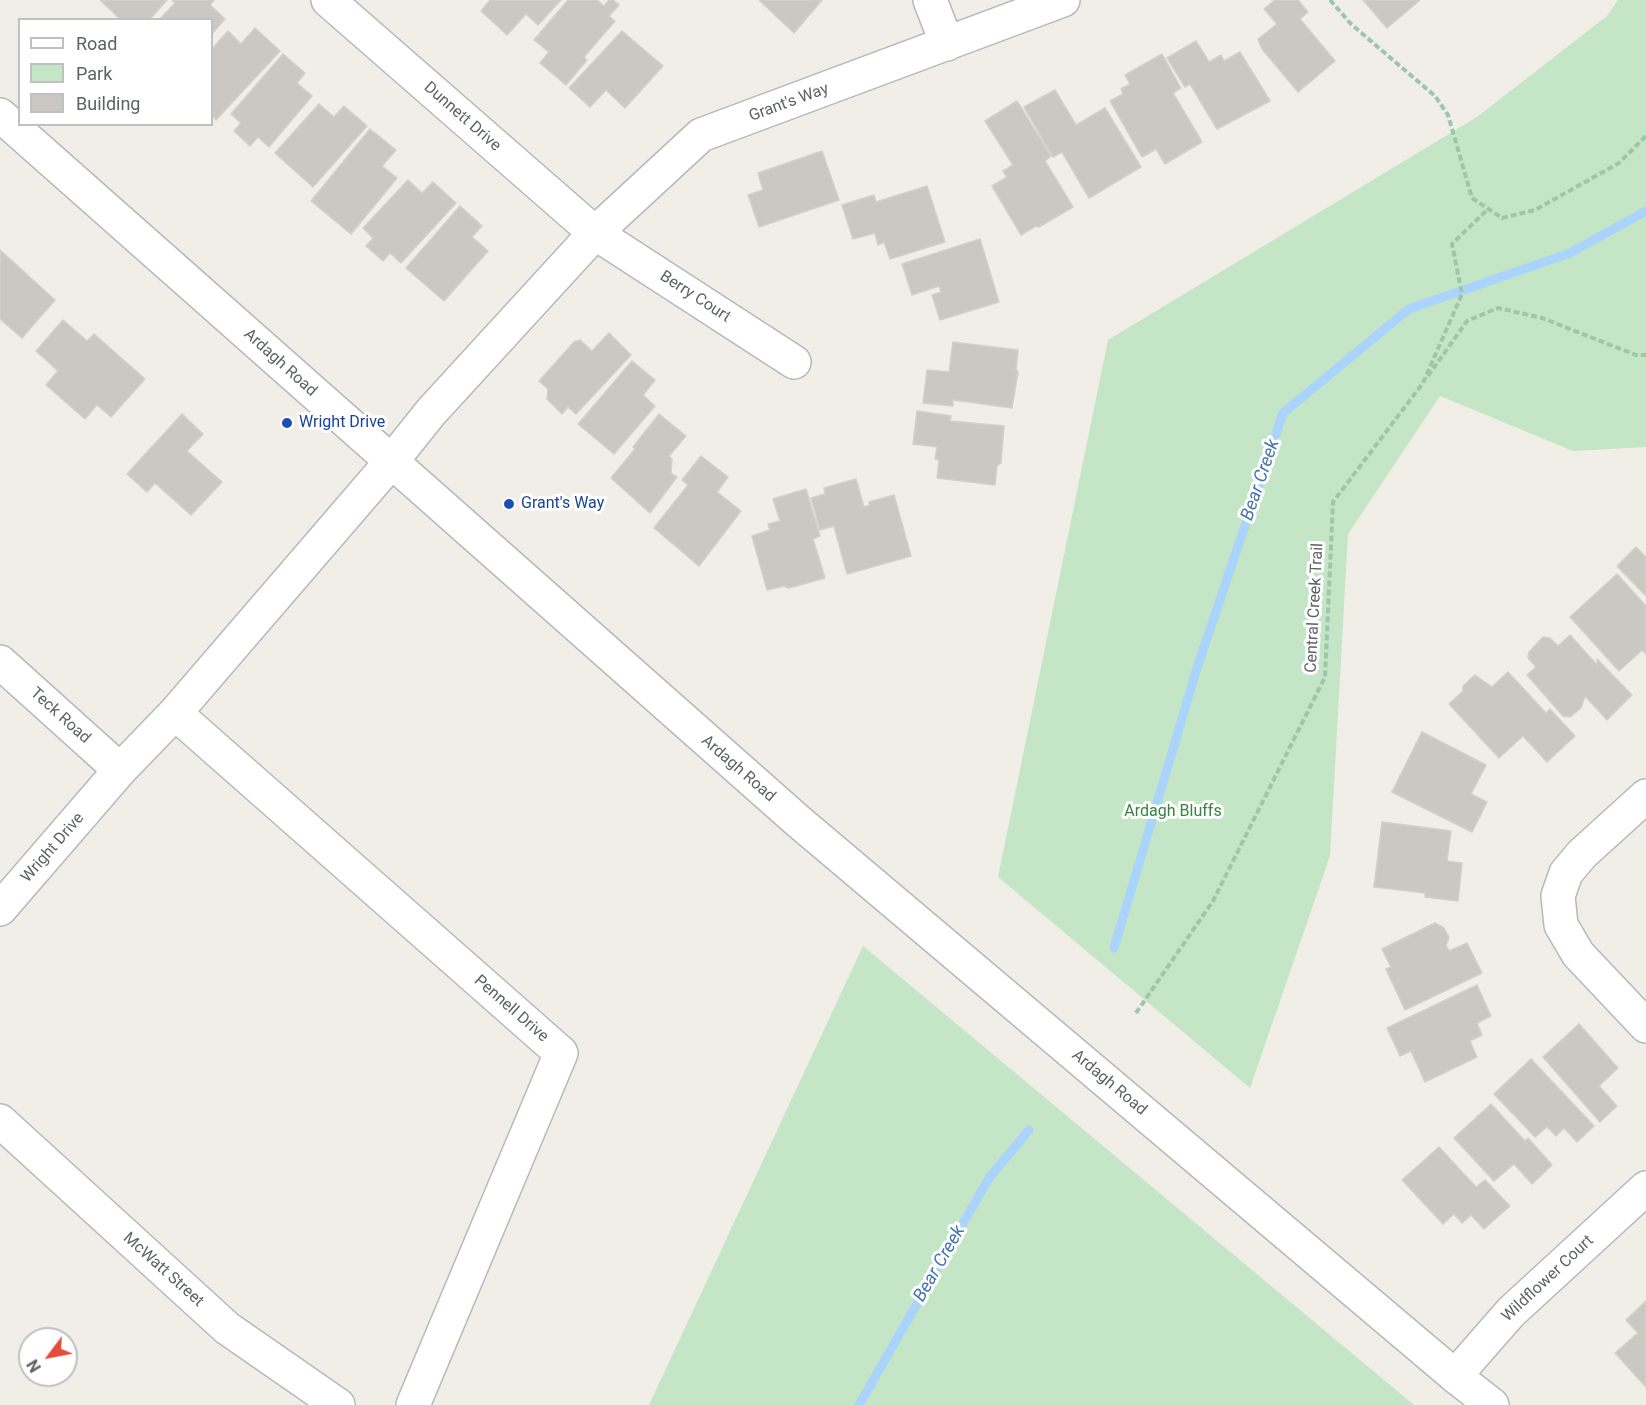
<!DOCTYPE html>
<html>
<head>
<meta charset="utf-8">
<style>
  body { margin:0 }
  #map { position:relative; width:1646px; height:1405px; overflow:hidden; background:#f0eee7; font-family:Roboto,sans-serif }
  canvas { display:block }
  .legend { position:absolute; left:18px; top:18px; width:195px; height:108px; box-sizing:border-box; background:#fff; border:2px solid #bfc0c2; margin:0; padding:8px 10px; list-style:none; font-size:18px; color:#5e6166 }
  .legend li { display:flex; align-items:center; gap:12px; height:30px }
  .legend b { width:30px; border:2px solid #bfc0c2 }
  .north { position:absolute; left:18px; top:1327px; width:60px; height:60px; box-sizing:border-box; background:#fff; border:2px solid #bfc0c2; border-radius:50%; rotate:238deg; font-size:16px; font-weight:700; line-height:24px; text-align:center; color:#5e6166 }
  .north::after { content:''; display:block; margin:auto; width:21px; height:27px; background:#e44e38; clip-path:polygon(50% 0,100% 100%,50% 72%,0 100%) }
</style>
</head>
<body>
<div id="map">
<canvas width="1646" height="1405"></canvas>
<ul class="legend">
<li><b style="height:8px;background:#fff"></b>Road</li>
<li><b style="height:16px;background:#c4e6c6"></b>Park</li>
<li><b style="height:16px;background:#cbc8c4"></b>Building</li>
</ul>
<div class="north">N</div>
</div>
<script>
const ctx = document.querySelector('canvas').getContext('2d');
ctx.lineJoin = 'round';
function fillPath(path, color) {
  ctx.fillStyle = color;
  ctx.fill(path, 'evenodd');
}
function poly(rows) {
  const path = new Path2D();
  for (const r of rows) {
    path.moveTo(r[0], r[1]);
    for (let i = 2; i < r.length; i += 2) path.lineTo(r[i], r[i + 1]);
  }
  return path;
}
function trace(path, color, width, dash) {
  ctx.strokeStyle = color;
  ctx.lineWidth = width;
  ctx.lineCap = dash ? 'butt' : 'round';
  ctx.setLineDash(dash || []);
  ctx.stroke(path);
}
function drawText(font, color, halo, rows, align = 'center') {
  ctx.font = font + ' Roboto,sans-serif';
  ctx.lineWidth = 6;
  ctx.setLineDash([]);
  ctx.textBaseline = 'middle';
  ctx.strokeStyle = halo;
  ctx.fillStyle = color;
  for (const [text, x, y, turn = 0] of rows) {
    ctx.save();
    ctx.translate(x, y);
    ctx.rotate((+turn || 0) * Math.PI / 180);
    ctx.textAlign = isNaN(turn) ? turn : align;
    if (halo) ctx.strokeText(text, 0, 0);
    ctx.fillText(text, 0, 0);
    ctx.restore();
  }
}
const green = poly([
  [1618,0,1646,0,1646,447,1573,451,1440,396,1348,534,1330,856,1250,1088,998,877,1108,340,1477,117,1607,16],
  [863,946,1414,1405,649,1405]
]);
const stream = poly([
  [1114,948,1197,668,1283,413,1409,309,1570,253,1646,211],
  [859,1405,989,1178,1029,1130]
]);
const building = poly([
  [100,0,167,0,149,20,121,20,100,0],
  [172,0,214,0,210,5,225,19,212,34,212,20,159,20,175,3,172,0],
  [490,0,561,0,538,25,526,14,507,35,481,11,490,0],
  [568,0,597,0,604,6,609,0,613,0,619,5,609,16,615,21,584,57,587,60,566,85,540,63,549,52,534,40,568,0],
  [759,0,822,0,794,33,759,0],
  [1275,0,1298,0,1308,12,1300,19,1335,61,1298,92,1262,49,1258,39,1277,24,1264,9,1275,0],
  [1363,0,1420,0,1387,28,1363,0],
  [255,28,280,51,216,120,212,115,212,49,228,31,241,44,255,28],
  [622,31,663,66,625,108,606,90,590,107,569,88,622,31],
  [1196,41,1209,62,1221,55,1224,61,1240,52,1270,101,1217,129,1190,84,1185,87,1167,58,1196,41],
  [283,54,305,73,297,83,312,96,269,147,258,137,250,146,234,131,241,123,231,114,283,54],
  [1162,54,1181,88,1173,93,1202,142,1165,164,1156,149,1142,157,1110,101,1123,94,1121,89,1130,84,1125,75,1162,54],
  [1055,90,1076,125,1105,108,1141,167,1089,198,1062,152,1053,157,1024,107,1055,90],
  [1017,101,1051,156,1045,161,1073,207,1039,227,1036,226,1021,235,992,186,1007,177,1003,171,1013,165,985,121,1017,101],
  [319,104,334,117,344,106,367,126,313,187,275,153,319,104],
  [370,129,396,150,382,166,397,178,351,234,311,201,370,129],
  [822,151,839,200,759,227,748,195,763,190,758,173,822,151],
  [408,180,422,193,433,182,456,203,401,263,390,253,383,261,366,246,373,238,363,228,408,180],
  [927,186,945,242,890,259,884,242,878,245,875,233,853,239,842,205,874,195,876,202,927,186],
  [460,206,482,226,472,237,488,251,444,301,406,268,460,206],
  [980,239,999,302,940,320,932,295,941,292,939,286,912,295,902,264,980,239],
  [0,250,55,300,22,338,0,319,0,250],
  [63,320,87,341,94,334,145,379,111,417,97,405,85,419,46,385,58,371,36,351,63,320],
  [609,333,631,355,576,414,568,407,562,414,547,399,548,389,539,381,574,342,580,340,592,351,609,333],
  [953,342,1018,350,1016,369,1018,372,1012,408,953,400,953,406,923,403,927,370,949,372,953,342],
  [632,361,655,380,643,395,655,406,614,454,578,424,632,361],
  [917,411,951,416,950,421,1004,426,1001,463,997,466,995,485,937,478,939,460,935,459,937,447,913,444,917,411],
  [182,414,203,434,187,451,222,482,191,515,155,483,147,492,127,474,182,414],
  [659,414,686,436,669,456,672,459,671,473,677,477,650,513,611,478,635,449,633,447,659,414],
  [701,456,728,477,717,492,741,511,699,566,654,528,688,485,682,480,701,456],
  [856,479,864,507,870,505,869,502,894,495,911,556,847,574,834,526,820,530,811,498,825,494,824,488,856,479],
  [806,489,820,536,813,539,825,578,789,588,784,586,767,590,752,536,770,530,768,524,780,521,773,499,806,489],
  [1636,547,1646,557,1646,596,1617,566,1636,547],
  [1617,574,1646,606,1646,654,1642,650,1619,671,1570,617,1617,574],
  [1570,635,1597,665,1597,659,1632,695,1607,720,1585,696,1581,708,1570,717,1563,716,1527,675,1536,667,1528,658,1529,652,1543,637,1550,638,1558,646,1570,635],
  [1508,672,1546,713,1550,709,1575,736,1547,762,1523,736,1499,758,1449,704,1463,691,1463,686,1475,675,1492,687,1508,672],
  [1422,732,1486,765,1471,794,1487,802,1472,832,1392,792,1422,732],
  [1382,822,1451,831,1447,861,1462,863,1458,901,1425,897,1425,893,1374,887,1382,822],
  [1435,923,1444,928,1449,938,1446,945,1449,951,1467,943,1482,973,1405,1010,1386,969,1391,967,1382,949,1435,923],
  [1477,985,1491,1016,1477,1023,1482,1035,1470,1041,1477,1057,1425,1082,1411,1051,1400,1056,1387,1028,1477,985],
  [1579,1024,1618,1068,1599,1086,1617,1106,1600,1122,1543,1057,1579,1024],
  [1531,1059,1594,1126,1577,1142,1564,1128,1556,1136,1547,1127,1535,1137,1494,1094,1531,1059],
  [1491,1104,1525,1141,1528,1138,1552,1165,1532,1184,1514,1164,1494,1181,1454,1138,1491,1104],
  [1439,1147,1476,1187,1485,1180,1510,1206,1484,1229,1471,1215,1462,1223,1454,1214,1443,1224,1402,1180,1439,1147],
  [1646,1301,1646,1387,1615,1353,1638,1333,1626,1320,1646,1301]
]);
const path = poly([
  [1330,0,1351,24,1435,96,1448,115,1472,198,1502,218,1535,210,1619,163,1646,136],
  [1428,376,1467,321,1498,308,1542,318,1636,355,1646,355],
  [1136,1013,1213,901,1325,677,1333,502,1423,383,1462,294,1452,244,1488,209]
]);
const minor = poly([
  [328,0,595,233,794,362],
  [930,0,947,44],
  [0,662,120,770],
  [175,713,561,1053,413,1405],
  [1646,796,1582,854,1566,873,1558,896,1561,925,1578,954,1646,1026],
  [0,909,120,770,175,713,391,462,431,412,595,233,701,135,1063,0],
  [0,1121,227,1328,338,1405],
  [1455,1376,1511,1312,1646,1188]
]);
const tertiary = poly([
  [0,115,798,821,1455,1376,1492,1405]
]);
const markers = [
  [287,423,6,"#1a4fb4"],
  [509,504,6,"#1a4fb4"]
];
const streetNames = [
  ["Grant's Way",789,103,-20],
  ["Dunnett Drive",462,117,41],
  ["Berry Court",695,297,33],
  ["Ardagh Road",280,363,42],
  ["Central Creek Trail",1315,608,-87],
  ["Teck Road",60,716,42],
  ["Ardagh Road",738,769,41],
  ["Wright Drive",53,848,-49],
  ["Pennell Drive",511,1009,41],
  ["Ardagh Road",1109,1083,40],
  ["McWatt Street",163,1270,42],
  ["Wildflower Court",1548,1279,-43]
];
const transitNames = [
  ["Wright Drive",299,423],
  ["Grant's Way",521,504]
];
const parkNames = [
  ["Ardagh Bluffs",1173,812]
];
const waterNames = [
  ["Bear Creek",1261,480,-71],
  ["Bear Creek",940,1264,-60]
];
fillPath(green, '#c4e6c6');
trace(stream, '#aad4fc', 9);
fillPath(building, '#cbc8c4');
trace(building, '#d4d0c5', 1.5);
trace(minor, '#b7b8bc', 36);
trace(tertiary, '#b7b8bc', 36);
trace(path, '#9ec6ab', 4, [6, 3]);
trace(minor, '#fff', 33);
trace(tertiary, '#fff', 33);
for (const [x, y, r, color] of markers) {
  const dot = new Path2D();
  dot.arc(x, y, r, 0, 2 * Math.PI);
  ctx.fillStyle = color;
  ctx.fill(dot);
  trace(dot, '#fff', 2);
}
drawText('16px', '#5e6166', '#fff', streetNames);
drawText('16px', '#164399', '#fff', transitNames, 'left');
drawText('16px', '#388340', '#fff', parkNames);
drawText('italic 18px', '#4674ae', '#fff', waterNames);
</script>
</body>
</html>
